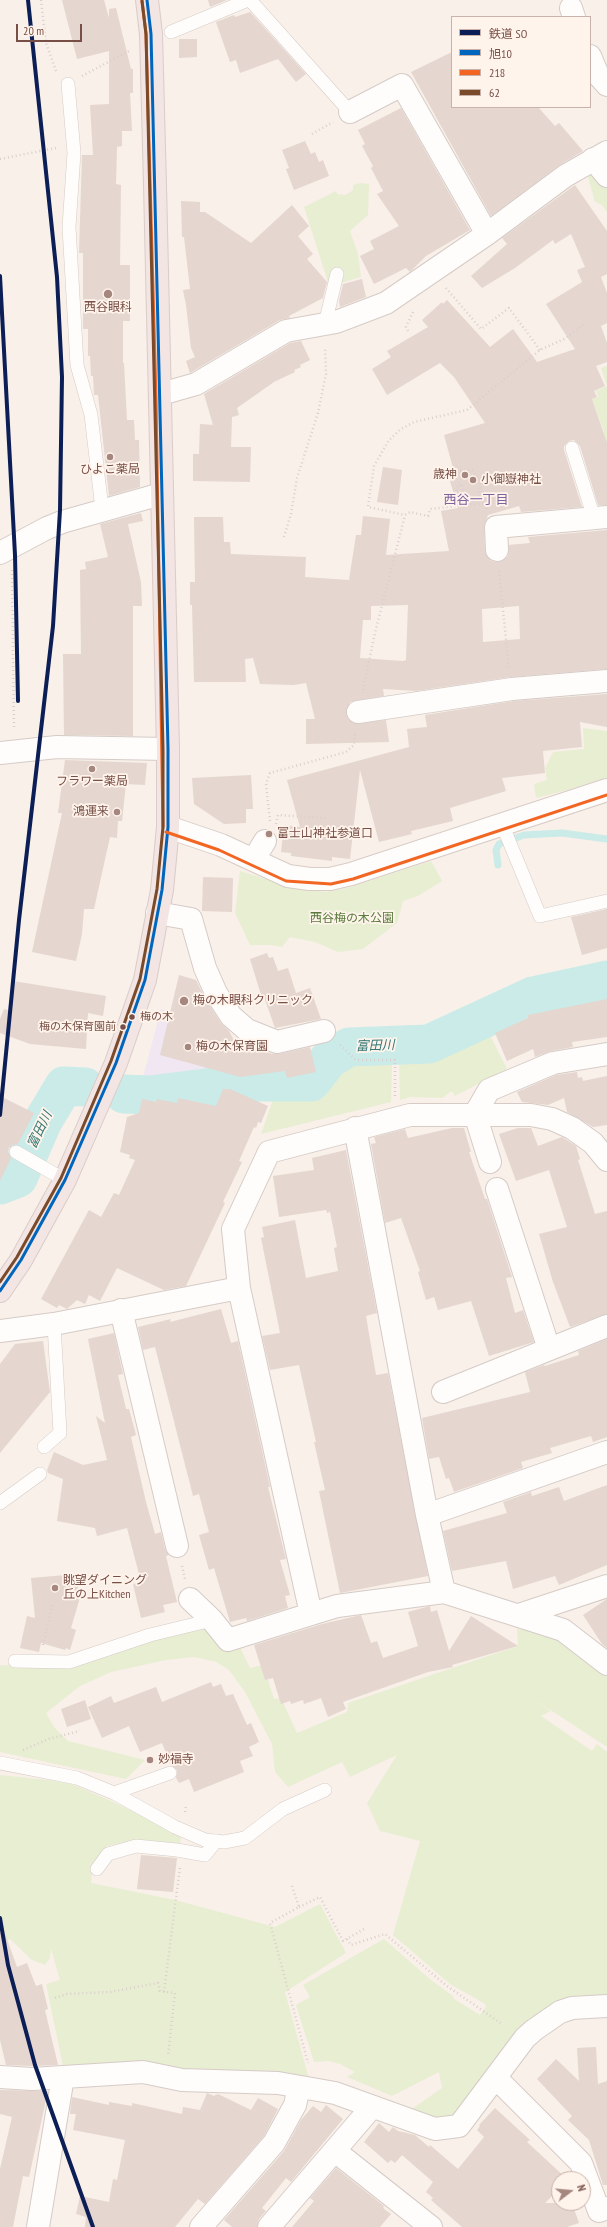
<!DOCTYPE html>
<html>
<head>
<meta charset="utf-8">
<style>
  body { margin:0 }
  #map { position:relative; width:607px; height:2227px; overflow:hidden; background:#f8f0e9; font-family:"PT Sans Narrow","Noto Sans JP",sans-serif }
  canvas { display:block }
  .legend { position:absolute; left:451px; top:16px; width:140px; height:92px; box-sizing:border-box; background:#fff4eb; border:1px solid #c9b2a9; margin:0; padding:5px 7px; list-style:none; font-size:12px; color:#784f47 }
  .legend li { display:flex; align-items:center; gap:8px; height:20px }
  .legend b { width:20px; border:1px solid #c9b2a9 }
  .north { position:absolute; left:551px; top:2171px; width:40px; height:40px; box-sizing:border-box; background:#fff4eb; border:1px solid #c9b2a9; border-radius:50%; rotate:74deg; font-size:11px; font-weight:700; line-height:16px; text-align:center; color:#784f47 }
  .north::after { content:''; display:block; margin:auto; width:14px; height:18px; background:#a58780; clip-path:polygon(50% 0,100% 100%,50% 72%,0 100%) }
  .scale { position:absolute; left:16px; top:24px; width:66px; height:18px; box-sizing:border-box; border:2px solid #784f47; border-top:0; padding-left:5px; font-size:12px; line-height:14px; white-space:nowrap; color:#784f47; -webkit-text-stroke:3px #fff4eb; paint-order:stroke }
</style>
</head>
<body>
<div id="map">
<canvas width="607" height="2227"></canvas>
<ul class="legend">
<li><b style="height:5px;background:#0c1e56"></b>鉄道 SO</li>
<li><b style="height:5px;background:#0065bd"></b>旭10</li>
<li><b style="height:5px;background:#f26522"></b>218</li>
<li><b style="height:5px;background:#7a4b2a"></b>62</li>
</ul>
<div class="north">N</div>
<div class="scale">20 m</div>
</div>
<script>
const ctx = document.querySelector('canvas').getContext('2d');
ctx.lineJoin = 'round';
function fillPath(path, color) {
  ctx.fillStyle = color;
  ctx.fill(path, 'evenodd');
}
function poly(rows) {
  const path = new Path2D();
  for (const r of rows) {
    path.moveTo(r[0], r[1]);
    for (let i = 2; i < r.length; i += 2) path.lineTo(r[i], r[i + 1]);
  }
  return path;
}
function trace(path, color, width, dash) {
  ctx.strokeStyle = color;
  ctx.lineWidth = width;
  ctx.lineCap = dash ? 'butt' : 'round';
  ctx.setLineDash(dash || []);
  ctx.stroke(path);
}
function drawText(font, color, halo, rows, align = 'center') {
  ctx.font = font + ' "PT Sans Narrow","Noto Sans JP",sans-serif';
  ctx.lineWidth = 3.5;
  ctx.setLineDash([]);
  ctx.textBaseline = 'middle';
  ctx.strokeStyle = halo;
  ctx.fillStyle = color;
  for (const [text, x, y, turn = 0] of rows) {
    ctx.save();
    ctx.translate(x, y);
    ctx.rotate((+turn || 0) * Math.PI / 180);
    ctx.textAlign = isNaN(turn) ? turn : align;
    if (halo) ctx.strokeText(text, 0, 0);
    ctx.fillText(text, 0, 0);
    ctx.restore();
  }
}
const education = poly([
  [161,1009,230,1029,220,1065,227,1067,224,1080,154,1087,142,1081]
]);
const green = poly([
  [595,170,607,183,607,212,602,205,595,202,587,174],
  [360,183,369,184,368,215,350,231,358,254,361,277,340,283,328,292,327,279,304,207,336,191,337,194,346,195,353,190,353,185],
  [607,366,607,386,601,368],
  [607,386,607,449,591,438,604,432,592,399,598,397,596,391],
  [583,728,607,731,607,780,536,798,534,784,547,780,545,768,553,752,584,749],
  [431,861,442,881,418,896,403,901,397,923,363,949,338,952,315,942,290,937,282,947,272,945,250,945,235,913,240,871,288,886,325,892,347,888],
  [487,1029,507,1069,455,1096,452,1091,442,1098,410,1097,400,1100,399,1056,358,1056,352,1049,436,1048],
  [347,1057,356,1065,392,1064,391,1102,261,1134,275,1094,284,1093,287,1098,316,1089,323,1089],
  [201,1625,223,1646,238,1643,250,1668,263,1665,274,1699,281,1698,297,1733,347,1712,348,1703,518,1646,517,1629,560,1634,607,1672,607,1747,526,1694,551,1711,541,1716,592,1751,597,1744,607,1752,607,1997,578,1997,457,2120,435,2119,409,2111,442,2088,439,2072,392,2096,347,2077,355,2072,340,2064,328,2061,314,2062,296,2005,310,1997,303,1985,384,1939,431,1980,453,1996,454,1999,480,2015,486,2007,485,2004,450,1984,393,1935,420,1841,380,1831,367,1803,397,1755,350,1777,342,1762,288,1787,275,1772,272,1744,245,1692,229,1670,216,1662,194,1657,166,1660,111,1672,80,1686,46,1713,54,1727,68,1741,145,1760,126,1779,0,1752,0,1665,38,1667],
  [0,1775,49,1780,72,1784,109,1800,181,1835,180,1844,134,1840,107,1846,92,1873,91,1883,175,1900,275,1927,320,1904,346,1953,285,1992,309,2079,64,2071,46,1984,60,1980,51,1949,50,1958,45,1965,32,1960,10,1939,0,1943]
]);
const stream = poly([
  [498,865,496,850,499,844,524,835,562,833,607,839]
]);
const river = poly([
  [124,1094,150,1095,252,1082,311,1082,329,1059,349,1047,429,1044,533,996,607,980],
  [0,1185,18,1178,43,1121,64,1086,85,1087]
]);
const building = poly([
  [62,0,104,0,109,18,109,9,116,8,131,69,133,69,133,93,130,93,132,131,122,131,122,146,117,147,116,184,121,185,120,265,130,265,130,321,123,321,123,363,124,363,127,420,134,420,135,440,139,440,140,487,109,496,98,395,94,395,93,376,91,376,90,356,88,356,88,329,83,329,83,253,79,253,82,155,93,155,90,105,109,104,109,51,77,59],
  [208,0,227,0,210,7],
  [250,12,306,74,296,82,278,59,240,73,236,60,230,62,216,22,234,15,235,17],
  [179,39,197,39,197,57,179,58],
  [452,52,452,107,538,107,555,126,559,123,583,151,558,166,491,216,411,72],
  [401,108,470,230,426,256,410,272,406,268,374,284,360,256,374,249,370,241,399,226,377,194,383,191,371,168,373,166,362,146,365,144,358,130],
  [305,141,311,154,315,152,319,162,323,160,329,176,294,190,286,169,289,168,282,150],
  [575,185,607,231,607,274,601,277,607,293,607,323,601,326,607,343,607,362,596,366,605,386,594,391,597,397,592,399,607,443,607,505,598,505,580,446,574,440,569,441,564,446,564,450,582,507,521,512,519,506,488,515,484,527,485,551,491,561,498,562,508,556,509,545,530,543,528,537,607,530,607,669,511,677,416,691,383,689,384,696,350,702,346,713,348,719,353,723,386,720,389,742,306,744,306,719,315,719,306,683,294,685,260,684,253,658,245,659,246,682,194,682,192,605,190,605,190,582,195,582,194,517,223,517,224,542,230,542,231,554,306,557,305,577,349,580,356,535,361,535,363,516,390,519,386,555,449,551,441,511,458,508,450,481,456,479,444,435,485,423,454,377,440,363,387,395,372,369,391,357,387,351,428,327,422,320,442,302,443,304,447,300,490,347,513,329,537,362,575,349,546,304,582,282,577,270,585,267,571,234,555,244,553,240,515,268,482,288,471,276,507,244,502,238],
  [408,605,406,660,403,661,360,658,363,620,371,620,371,606],
  [519,606,520,639,483,642,482,609],
  [181,201,200,202,200,212,205,212,251,243,292,205,309,226,298,236,313,254,307,259,327,282,323,298,289,316,290,318,280,320,190,373,186,361,195,357,191,348,186,305,183,290,190,289,184,237,182,237],
  [362,279,366,297,340,307,339,301,343,284],
  [301,341,310,360,300,365,301,367,294,370,295,372,274,382,237,408,239,415,232,417,231,447,251,447,250,482,193,481,193,454,199,454,200,424,213,425,204,394,290,343],
  [383,467,402,470,398,505,377,502],
  [141,513,143,521,128,524,141,582,142,606,133,606,133,736,64,735,63,654,81,654,80,570,86,569,85,562,108,557,100,524],
  [607,694,607,727,580,722,582,747,543,751,545,773,502,778,506,791,450,808,453,821,411,831,412,834,379,842,360,770,350,859,332,857,332,861,291,856,291,853,281,852,284,825,300,827,287,780,409,747,407,729,427,727,425,715,513,701],
  [65,760,147,763,145,785,126,784,122,821,118,821,117,838,110,837,94,909,84,909,82,934,76,961,32,952,62,813,58,813],
  [251,775,253,809,246,809,246,823,224,824,194,804,192,778],
  [203,877,233,878,232,912,202,911],
  [607,909,607,948,582,955,571,917],
  [267,953,269,958,273,957,278,971,288,968,296,993,310,988,321,1019,275,1028,264,997,262,998,250,959],
  [179,975,196,980,206,1000,221,1023,229,1031,237,1046,249,1044,272,1054,279,1054,310,1047,316,1072,287,1078,285,1071,240,1077,160,1055],
  [13,981,106,996,103,1016,88,1013,86,1049,30,1044,0,1033,0,1019,4,1009,8,1010],
  [607,999,607,1037,572,1042,573,1047,551,1051,535,1057,533,1049,507,1061,495,1033,528,1018,528,1015],
  [577,1072,578,1078,582,1077,583,1081,607,1076,607,1125,593,1127,567,1112,564,1098,548,1105,522,1102,517,1092,556,1075],
  [223,1089,230,1089,268,1106,261,1123,258,1122,256,1128,254,1127,239,1161,242,1162,223,1202,225,1203,186,1286,164,1290,117,1268,100,1301,89,1295,85,1304,77,1300,67,1309,59,1305,57,1308,41,1299,89,1210,101,1217,114,1193,119,1195,135,1160,129,1158,130,1155,120,1152,127,1117,139,1113,142,1099,156,1102,157,1099,177,1103,178,1098,216,1106],
  [0,1096,34,1113,18,1144,12,1145,9,1148,8,1152,11,1158,0,1181],
  [452,1128,464,1128,471,1152,469,1152,485,1199,487,1199,512,1277,506,1278,515,1313,523,1310,534,1342,489,1356,471,1301,438,1310,434,1297,426,1300,418,1272,420,1271,401,1218,385,1223,371,1144,376,1143,374,1137,405,1129,408,1138],
  [518,1128,531,1128,538,1146,562,1137,576,1146,580,1159,578,1160,595,1214,607,1211,607,1314,570,1327,553,1282,539,1234,567,1227,549,1170,516,1181,499,1134],
  [346,1150,377,1313,366,1316,376,1375,388,1373,428,1576,340,1593,319,1491,325,1490,314,1442,316,1442,299,1365,270,1370,262,1336,280,1333,261,1238,264,1237,262,1227,295,1220,306,1278,338,1271,334,1248,337,1247,330,1212,327,1213,326,1210,279,1217,273,1176,314,1170,312,1158],
  [221,1309,231,1343,238,1341,270,1487,268,1487,286,1559,280,1560,290,1595,285,1596,288,1608,247,1621,246,1618,230,1622,214,1568,209,1570,199,1535,209,1532,199,1494,193,1496,155,1347,143,1350,138,1327,171,1319,170,1322],
  [114,1333,123,1374,118,1375,126,1409,129,1409,136,1435,131,1437,146,1502,155,1534,161,1532,165,1549,169,1555,166,1556,177,1602,163,1605,165,1612,141,1618,133,1584,141,1582,127,1528,97,1536,95,1528,57,1521,63,1479,48,1473,47,1470,54,1452,83,1465,107,1460,96,1416,105,1423,88,1339],
  [607,1339,607,1437,593,1442,591,1436,550,1448,552,1453,521,1462,523,1468,454,1492,449,1478,446,1479,439,1457,429,1459,422,1418,530,1392,525,1372,544,1365,545,1366,579,1355,578,1351],
  [43,1341,50,1392,0,1453,0,1364,15,1344],
  [607,1485,607,1565,559,1585,555,1576,513,1589,506,1561,452,1571,443,1531,507,1513,503,1502,531,1492,532,1496,559,1487,564,1501],
  [77,1574,79,1601,71,1628,76,1630,70,1650,66,1648,65,1650,41,1643,39,1652,20,1648,27,1616,35,1618,31,1578],
  [607,1599,607,1648,602,1644,583,1615],
  [430,1606,431,1612,437,1610,449,1651,471,1616,518,1646,452,1665,453,1667,428,1672,343,1702,346,1709,328,1717,321,1698,304,1704,303,1700,291,1704,290,1701,281,1704,273,1678,265,1680,254,1645,322,1624,361,1615,371,1643,377,1641,383,1658,418,1646,408,1612],
  [211,1682,213,1687,221,1684,226,1696,233,1694,247,1725,251,1723,259,1742,249,1747,253,1756,240,1761,244,1772,194,1792,189,1779,179,1783,176,1778,177,1770,171,1765,162,1743,140,1752,129,1726,102,1738,88,1707,111,1696,114,1703,156,1687,162,1702],
  [85,1700,91,1719,67,1727,61,1709],
  [141,1855,177,1858,173,1892,137,1889],
  [2,1925,17,1967,27,1963,36,1986,42,1984,48,2009,45,2010,58,2065,32,2066,6,2065,0,2040,0,1926],
  [596,2047,598,2084,607,2081,607,2185,603,2185,589,2140,568,2120,572,2116,537,2079,556,2059,579,2081,577,2048],
  [0,2090,48,2091,29,2177,23,2176,13,2227,0,2227,0,2169,12,2117,0,2114],
  [207,2093,214,2096,218,2094,251,2110,258,2098,278,2109,264,2136,205,2204,198,2199,175,2227,85,2227,86,2217,76,2214,80,2196,109,2202,113,2179,117,2180,125,2140,73,2130,76,2114,70,2114,72,2097,109,2105,109,2102,132,2106,132,2103,182,2114,183,2107,200,2110],
  [326,2105,343,2119,291,2182,286,2178,262,2208,266,2211,259,2219,257,2227,232,2227,224,2220,284,2151,301,2120,313,2106,321,2112],
  [495,2108,530,2140,527,2142,567,2179,559,2179,559,2189,545,2203,572,2203,579,2223,567,2227,462,2227,431,2200,433,2198,426,2192,433,2182,402,2155,395,2163,391,2160,388,2163,364,2142,379,2123,389,2132,393,2127,398,2131,415,2135,429,2147,430,2145,458,2169,484,2137,477,2130,480,2126,479,2125],
  [336,2168,384,2206,383,2208,391,2214,380,2227,292,2227,314,2201,310,2198]
]);
const path = poly([
  [41,0,46,43,56,71],
  [82,76,129,51],
  [312,134,333,122],
  [0,159,56,148],
  [446,288,481,329,509,308,540,350],
  [408,331,406,327,413,312],
  [444,471,472,470,479,479,485,503],
  [463,490,461,483,458,485,456,493,457,497,461,501,470,502,478,497,480,488],
  [487,509,485,503,430,509,428,516,410,512,405,515,368,507,374,466,389,440,401,429,414,422,467,410,540,350,564,339,584,324],
  [284,537,291,514,297,478,318,413,326,374,325,347],
  [12,570,14,729],
  [499,571,509,668],
  [363,690,374,637,405,515],
  [270,821,266,784,270,773,346,752,354,745,355,734],
  [276,824,278,815,327,818],
  [340,1045,356,1060,395,1060,395,1097],
  [182,1566,185,1579],
  [43,1645,53,1602],
  [23,1750,49,1739,80,1731],
  [185,1812,186,1805],
  [292,1886,299,1907,270,1923,308,2063],
  [299,1907,320,1897,343,1941,366,1928],
  [347,1939,351,1945,385,1934,447,1986,502,2024],
  [164,1992,180,1867],
  [55,1998,67,1994,110,1992,158,1983,160,1991,175,1993,168,2056]
]);
const lane = poly([
  [250,0,350,112],
  [171,32,248,0],
  [68,84,74,153,69,227,77,365,91,415,102,509],
  [325,324,337,274],
  [572,448,594,518],
  [502,824,540,916,607,901],
  [16,1152,65,1180],
  [44,1447,60,1433,54,1324],
  [0,1503,40,1474],
  [15,1661,69,1662,150,1635,212,1620],
  [0,1763,77,1778,114,1793,175,1827,205,1840,224,1842,245,1838,283,1809,325,1790],
  [114,1793,170,1773],
  [97,1869,108,1854,136,1846,177,1850,205,1855,216,1841]
]);
const street = poly([
  [571,8,574,17],
  [590,56,598,75,607,85],
  [350,112,402,85,487,234],
  [593,159,607,176],
  [161,394,196,384,286,331,336,322,386,303,487,234,565,176,607,152],
  [497,550,496,527,607,517],
  [0,553,47,528,62,522,161,494],
  [358,712,512,689,607,681],
  [0,753,57,747,168,749],
  [254,859,265,841],
  [157,913,191,919,205,968,216,993,231,1016,247,1030,277,1042,324,1031],
  [355,1128,427,1515,444,1592],
  [490,1162,475,1114,489,1090,553,1063,607,1054],
  [497,1189,549,1349],
  [239,1288,311,1614,337,1606,444,1592,563,1630,607,1664],
  [121,1310,177,1546],
  [0,1331,54,1324,239,1288,233,1229,269,1152,410,1115,531,1115,552,1119,572,1128,593,1143,607,1160],
  [443,1392,607,1326],
  [427,1515,607,1452],
  [190,1599,212,1620,228,1640,311,1614],
  [519,1615,607,1586],
  [0,2077,32,2079,143,2072,182,2080,278,2083,335,2093,435,2129,459,2126,525,2038,534,2030,560,2012,572,2008,607,2006],
  [496,2078,581,2163,599,2211,607,2208],
  [335,2151,431,2227],
  [38,2227,63,2077],
  [201,2227,274,2143,295,2105,299,2087],
  [269,2227,371,2108]
]);
const secondary = poly([
  [168,827,221,845,288,876,310,879,330,879,351,874,607,790]
]);
const highway = poly([
  [0,1291,21,1260,65,1180,116,1063,145,980,162,890,168,827,168,749,155,185,151,34,147,0]
]);
const bus1 = poly([
  [0,1291,21,1260,65,1180,116,1063,145,980,162,890,168,827,168,749,151,34,147,0]
]);
const bus2 = poly([
  [142,1,146,34,156,399,163,827],
  [166,832,219,850,286,881,331,884,353,879,607,795]
]);
const bus3 = poly([
  [0,1282,17,1257,61,1178,111,1061,140,979,157,889,163,827,163,749,146,34,142,1]
]);
const rail1 = poly([
  [0,276,15,555,18,701],
  [0,1115,19,920,53,626,60,510,62,377,57,277,28,0],
  [0,1918,8,1965,35,2065,93,2227]
]);
const markers = [
  [108,294,5,"#a58780"],
  [110,457,4,"#a58780"],
  [465,475,4,"#a58780"],
  [473,480,4,"#a58780"],
  [92,769,4,"#a58780"],
  [117,812,4,"#a58780"],
  [269,834,4,"#a58780"],
  [184,1001,5,"#a58780"],
  [132,1017,3.5,"#784f47"],
  [123,1027,3.5,"#784f47"],
  [188,1047,4,"#a58780"],
  [55,1588,4,"#a58780"],
  [150,1760,4,"#a58780"]
];
const busNames = [
  ["梅の木",140,1017],
  ["梅の木保育園前",116,1027,"right"]
];
const poiNames = [
  ["西谷眼科",108,308,"center"],
  ["ひよこ薬局",110,470,"center"],
  ["歳神",457,475,"right"],
  ["小御嶽神社",481,480],
  ["フラワー薬局",92,782,"center"],
  ["鴻運来",109,812,"right"],
  ["富士山神社参道口",277,834],
  ["梅の木眼科クリニック",193,1001],
  ["梅の木保育園",196,1047],
  ["眺望ダイニング",63,1581],
  ["丘の上Kitchen",63,1595],
  ["妙福寺",158,1760]
];
const parkNames = [
  ["西谷梅の木公園",352,919]
];
const neighbourhoodNames = [
  ["西谷一丁目",476,500]
];
const waterNames = [
  ["富田川",375,1046,-2],
  ["富田川",40,1130,-64]
];
fillPath(education, '#f1e7f2');
fillPath(green, '#e8eed2');
trace(stream, '#caebe8', 7);
trace(river, '#caebe8', 39);
fillPath(building, '#e5d6d0');
trace(lane, '#d6cbc6', 14);
trace(street, '#d6cbc6', 24);
trace(secondary, '#d9ccc7', 24);
trace(highway, '#daccc8', 24);
trace(path, '#dbcfcb', 2.5, [1, 3]);
trace(lane, '#fefdfc', 13);
trace(street, '#fefdfc', 22);
trace(secondary, '#fefdfc', 22);
trace(highway, '#f2e5e3', 22);
trace(bus1, '#0065bd', 3);
trace(bus2, '#f26522', 3);
trace(bus3, '#7a4b2a', 3);
trace(rail1, '#0c1e56', 4);
for (const [x, y, r, color] of markers) {
  const dot = new Path2D();
  dot.arc(x, y, r, 0, 2 * Math.PI);
  ctx.fillStyle = color;
  ctx.fill(dot);
  trace(dot, '#fff4eb', 1.5);
}
drawText('11px', '#784f47', '#fff4eb', busNames, 'left');
drawText('12px', '#784f47', '#fff4eb', poiNames, 'left');
drawText('12px', '#587a3b', '#fff4eb', parkNames);
drawText('13px', '#7e629d', '#fff4eb', neighbourhoodNames);
drawText('italic 13px', '#367876', '#fff4eb', waterNames);
</script>
</body>
</html>
